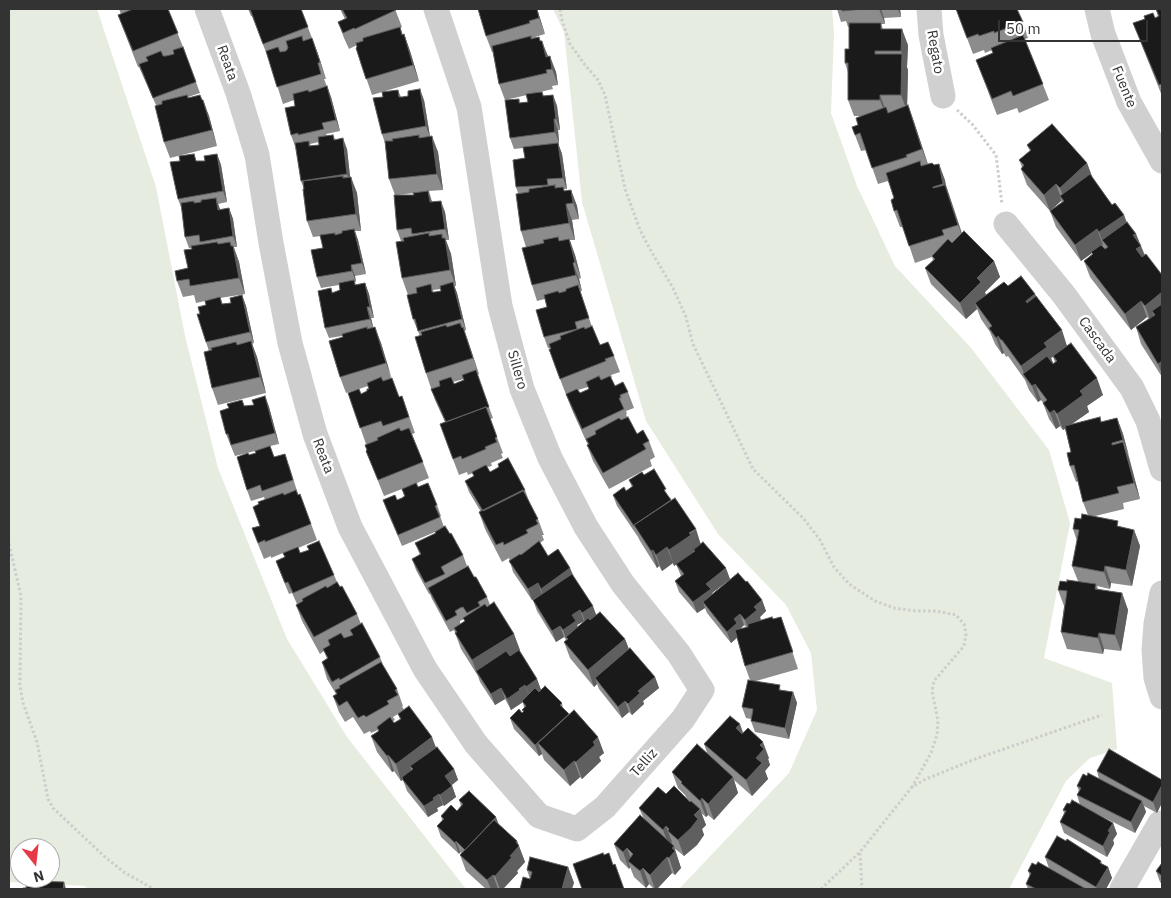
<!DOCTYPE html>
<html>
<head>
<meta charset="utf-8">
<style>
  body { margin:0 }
  #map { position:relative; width:1171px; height:898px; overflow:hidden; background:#fff; font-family:"IBM Plex Sans",sans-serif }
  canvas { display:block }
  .frame { position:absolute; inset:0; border:10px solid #333; pointer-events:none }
  .north { position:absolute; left:10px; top:838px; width:50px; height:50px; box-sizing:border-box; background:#fff; border:1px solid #adadad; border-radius:50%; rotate:164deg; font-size:14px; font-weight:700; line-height:20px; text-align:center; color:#333 }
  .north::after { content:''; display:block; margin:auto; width:18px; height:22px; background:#e63946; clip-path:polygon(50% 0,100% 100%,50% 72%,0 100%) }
  .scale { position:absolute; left:998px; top:20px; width:150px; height:22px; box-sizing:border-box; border:2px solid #333; border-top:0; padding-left:6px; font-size:15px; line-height:18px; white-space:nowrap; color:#333; -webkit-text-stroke:4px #fff; paint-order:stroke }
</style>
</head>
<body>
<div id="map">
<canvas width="1171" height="898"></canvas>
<div class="frame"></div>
<div class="north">N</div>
<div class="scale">50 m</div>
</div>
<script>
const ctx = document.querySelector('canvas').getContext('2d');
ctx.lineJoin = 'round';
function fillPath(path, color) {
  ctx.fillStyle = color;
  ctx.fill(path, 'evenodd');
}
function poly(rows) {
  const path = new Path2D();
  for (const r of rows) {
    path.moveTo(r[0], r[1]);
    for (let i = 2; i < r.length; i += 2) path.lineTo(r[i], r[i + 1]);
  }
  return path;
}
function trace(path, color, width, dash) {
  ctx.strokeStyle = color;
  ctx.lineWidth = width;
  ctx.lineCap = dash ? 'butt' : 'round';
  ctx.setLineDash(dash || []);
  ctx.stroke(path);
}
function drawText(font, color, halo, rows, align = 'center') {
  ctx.font = font + ' "IBM Plex Sans",sans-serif';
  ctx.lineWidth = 5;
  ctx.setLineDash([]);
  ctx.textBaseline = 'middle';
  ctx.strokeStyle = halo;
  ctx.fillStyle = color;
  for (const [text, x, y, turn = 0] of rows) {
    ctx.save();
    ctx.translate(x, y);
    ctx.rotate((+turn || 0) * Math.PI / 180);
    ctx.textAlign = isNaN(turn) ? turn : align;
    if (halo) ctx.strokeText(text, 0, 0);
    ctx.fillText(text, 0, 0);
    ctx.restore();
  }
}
const green = poly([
  [9,9,97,9,156,187,185,336,218,468,287,639,347,737,466,889,89,889,84,886,9,882],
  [20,848,50,848,50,878,20,878],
  [553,9,832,9,834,33,831,113,857,186,895,266,972,349,1049,450,1070,523,1044,658,1112,683,1117,749,1090,758,1066,781,1009,889,679,889,789,773,817,710,811,653,786,605,718,534,646,421,582,202,564,32]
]);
const path = poly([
  [560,9,562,20,570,44,585,65,598,80,605,95,625,189,640,230,651,251,673,288,686,317,693,344,753,469,804,519,820,540,834,567,849,584,875,601,894,608,916,611,936,611,956,615,964,624,966,634,964,646,934,681,932,691,938,721,937,735,931,753,912,787],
  [957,110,972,124,996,155,1002,204],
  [9,544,21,596,20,685,23,703,37,742,48,799,53,808,105,857,125,873,154,889],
  [860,853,862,889],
  [821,889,860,852,912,787,926,779,978,758,1102,715]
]);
const minor = poly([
  [207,9,238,93,257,155,271,243,290,343,315,434,350,527,425,669,476,744,539,816,577,829,605,807,683,719,702,690,679,654,623,584,586,527,550,458,522,389,500,306,469,107,436,9],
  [929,9,931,35,943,96],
  [1097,9,1103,34,1129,102,1162,161],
  [1006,224,1064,295,1132,388,1148,421,1162,469],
  [1162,593,1156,624,1154,650,1156,678,1162,697],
  [1122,889,1160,823]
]);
const wall = poly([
  [117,9,168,9,183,47,200,93,188,97,202,100,209,116,217,146,170,158,164,142,156,105,139,67,138,67,124,31,118,15,121,14,119,9,117,10],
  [248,9,301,9,318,54,326,79,324,79,331,97,340,131,326,134,327,136,333,135,335,139,347,149,350,177,357,193,361,231,355,231,358,240,366,274,355,276,356,282,355,282,356,285,365,283,369,294,374,318,371,318,373,327,381,343,391,378,399,397,402,396,415,433,412,434,429,478,417,483,418,487,437,505,441,516,440,516,444,527,463,555,467,566,446,578,474,577,487,597,490,605,514,634,519,650,537,679,541,690,562,703,563,709,604,753,599,757,601,761,582,779,580,777,570,786,544,760,542,754,539,756,514,729,510,718,523,712,522,710,524,708,523,702,511,710,505,699,495,705,480,682,478,676,461,649,454,630,450,632,432,599,430,594,429,594,416,570,412,559,420,555,415,543,435,534,435,532,402,546,387,511,383,500,397,500,402,498,404,496,402,489,384,496,366,451,367,450,366,444,348,393,358,389,346,393,340,377,342,336,329,338,325,328,331,288,333,293,340,290,339,285,321,288,317,277,323,248,321,236,313,237,307,221,304,189,301,181,296,146,295,146,291,135,295,106,294,100,283,104,269,60,252,16,251,16],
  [319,142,319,145,311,146,310,144],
  [368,386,369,389,367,391,361,394,359,389],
  [464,619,465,621,460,624,460,621],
  [340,9,395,9,402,27,399,28,400,27,403,35,404,34,410,51,419,81,372,95,356,48,357,47,357,45,349,49,344,38,338,22,345,19],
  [478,9,537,9,545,34,535,37,541,41,556,72,558,85,552,86,553,89,540,92,542,92,544,96,553,95,557,106,560,130,558,130,559,143,558,143,562,154,567,189,564,189,565,191,571,190,577,206,579,219,572,220,575,240,570,240,575,255,581,278,579,279,582,291,580,291,592,327,600,345,614,356,620,372,611,375,612,377,611,378,615,386,628,392,634,408,626,411,627,414,626,414,627,417,637,434,649,441,655,457,650,460,652,466,609,489,593,461,587,445,588,444,587,443,572,410,555,366,550,348,548,348,544,337,547,307,545,299,537,301,532,285,526,247,521,231,518,193,516,187,525,158,523,148,514,149,510,138,519,99,520,103,528,102,527,95,505,100,499,84,493,52,492,52,486,36],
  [588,387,589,389,580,393,578,390],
  [837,9,900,9,901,17,884,18,885,24,881,24,883,29,908,45,907,67,908,70,907,106,914,122,928,164,934,165,939,164,962,233,994,261,1000,277,985,292,986,296,1008,286,1035,294,1067,346,1103,395,1087,406,1089,412,1072,424,1102,422,1117,418,1123,434,1140,499,1123,503,1124,509,1095,516,1120,527,1134,530,1140,546,1132,586,1111,583,1110,589,1097,586,1098,589,1122,593,1128,610,1121,651,1104,649,1103,654,1067,649,1061,632,1064,606,1058,590,1067,582,1078,581,1072,566,1077,541,1073,529,1081,519,1088,515,1083,502,1078,481,1076,482,1070,466,1071,452,1065,429,1063,430,1060,426,1056,429,1049,419,1043,403,1041,400,1038,402,1029,390,1025,380,1008,356,1006,357,1004,353,1002,354,995,344,990,332,981,319,977,309,966,319,931,284,925,268,933,260,932,257,915,263,903,227,900,227,894,211,894,198,888,181,878,184,866,150,861,151,852,127,858,125,861,116,854,116,848,100,848,72,845,63,849,49,849,27,848,27,846,21,841,22],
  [1053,357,1055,362,1053,363,1051,358],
  [956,9,1023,22,1028,38,1025,39,1049,100,1019,113,1017,108,997,115,976,60,993,53,992,50,985,53,984,50,973,54],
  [1156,9,1162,9,1162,96,1133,23,1155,18,1158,17],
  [398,90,401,97,424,100,430,136,438,152,443,190,429,191,432,202,445,212,449,240,446,240,451,254,456,286,454,286,457,293,466,330,464,331,479,374,477,375,493,418,490,419,503,453,501,454,503,458,491,463,492,466,487,467,490,472,525,490,529,501,538,519,544,535,542,535,544,540,540,543,548,556,570,568,574,577,596,615,625,639,629,649,655,677,659,688,643,701,644,704,632,715,629,712,622,718,599,689,597,684,594,687,570,658,564,642,566,640,564,637,556,642,537,611,533,600,542,594,532,600,513,572,509,558,502,562,485,529,479,512,481,512,469,492,465,481,474,476,473,473,468,475,467,472,459,475,446,441,445,422,435,400,426,373,420,336,413,319,408,295,402,278,404,241,401,241,397,230,395,195,389,179,385,143,382,134,383,97],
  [414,193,414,195,397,195],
  [441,289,441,291,435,292,433,292,433,290],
  [464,379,464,380,454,384,453,382],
  [584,621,584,622,578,627,577,625],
  [1027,145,1087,163,1092,177,1112,205,1124,215,1126,222,1136,234,1145,255,1162,275,1162,377,1141,344,1136,327,1149,319,1147,317,1131,330,1090,277,1084,261,1092,254,1092,253,1081,261,1056,227,1050,211,1027,185,1021,169,1022,167,1019,160,1030,151],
  [1061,201,1062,202,1051,210],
  [217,154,221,165,227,202,218,204,220,210,229,208,233,219,237,247,234,247,239,262,245,294,220,298,222,304,231,303,242,295,246,306,254,343,252,344,257,357,266,393,218,405,212,388,209,351,206,342,200,314,206,305,205,301,196,303,194,295,183,297,177,281,188,268,192,249,192,248,189,248,185,237,182,209,182,210,178,199,197,161,205,161],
  [265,396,269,407,279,444,270,446,274,457,289,465,297,491,298,495,300,494,317,540,298,548,300,553,334,575,337,582,357,614,361,624,380,657,383,665,397,689,403,706,402,706,404,710,454,769,458,780,452,785,456,797,444,806,443,805,437,808,438,811,428,817,407,791,403,780,401,781,394,771,392,772,377,752,371,736,378,731,378,730,371,733,370,731,364,734,353,717,345,722,339,712,333,696,336,694,327,679,322,662,327,659,324,651,320,654,302,621,296,605,297,604,292,593,289,594,280,572,276,561,285,557,283,553,271,558,271,556,264,559,258,544,252,528,259,526,259,504,265,500,264,497,251,501,247,490,249,455,256,453,259,450,235,456,226,434,229,408,242,400,245,406,254,405],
  [398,714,400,719,394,723,393,721,395,720,393,717],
  [644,475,670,498,701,544,730,579,746,582,762,600,766,611,760,617,761,620,773,619,781,617,798,669,756,681,782,690,793,692,797,703,789,739,755,732,751,721,751,719,746,718,742,707,750,680,745,666,737,638,731,643,707,613,705,608,697,613,679,592,675,581,681,576,676,564,674,566,673,563,662,571,659,566,657,568,640,541,638,537,617,506,613,495,626,491,632,487,629,480],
  [730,580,712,594,712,593],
  [744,625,746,627,740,629],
  [743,733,769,758,768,759,770,765,765,771,768,779,752,796,734,780,738,793,714,820,708,815,706,817,701,813,706,825,702,829,704,835,697,845,684,856,674,848,681,868,675,875,672,873,657,889,654,889,649,884,646,888,634,877,630,867,629,869,620,860,614,844,644,819,639,808,666,794,687,799,685,795,678,788,672,772,708,755,704,744],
  [1097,771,1162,780,1157,813,1144,806,1146,812,1135,833,1097,814,1113,823,1117,834,1113,840,1114,844,1107,857,1064,833,1060,822,1064,813,1063,810,1070,804,1080,805,1077,795,1079,791,1077,786,1087,776,1099,779],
  [459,800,499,825,517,841,525,862,517,871,518,873,503,889,486,889,466,871,460,855,461,853,460,852,459,854,441,837,437,826,442,820,441,816,457,811,461,806],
  [1045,857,1101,861,1102,864,1108,867,1112,878,1106,889,1028,889,1026,884,1030,876,1028,871,1036,865,1049,868],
  [1162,863,1162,884,1160,882,1156,871],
  [568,867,574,883,530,879,527,870]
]);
const shadedWall = poly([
  [537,9,538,12,545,34,539,18],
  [879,9,881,9,884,18,885,24],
  [898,9,900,9,901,17],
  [902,29,908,45,907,67,901,51],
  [404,34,410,51,419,81,413,65],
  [539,37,545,52,542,41,548,57,551,69],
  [312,38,318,54,326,79,320,62],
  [902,54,908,70,907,111,901,95],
  [550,56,556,72,558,85,552,69],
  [327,86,331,97,340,131,336,120],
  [420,89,424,100,430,137,426,126],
  [553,95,557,106,560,130,556,119],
  [880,95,886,111,886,116,880,100],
  [203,100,209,116,217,146,212,130],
  [908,105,914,122,928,165,922,149],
  [554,119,558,130,559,143,555,132],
  [432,136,438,152,443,190,437,174],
  [343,138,347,149,351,185,347,174],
  [558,143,562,154,567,189,563,178],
  [217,154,221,165,227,202,223,191],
  [1087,163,1093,179,1066,204,1060,188],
  [939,164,945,180,946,186,964,241,943,184],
  [351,177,357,193,361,231,356,214],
  [1056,184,1061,198,1060,196,1061,201,1050,211,1044,195],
  [571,190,577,206,579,219,573,203],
  [428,191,432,202,430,202],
  [216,198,220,209,222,221,218,210],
  [441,201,445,212,449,240,445,229],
  [566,204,572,220,575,240,569,223],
  [229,208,233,219,237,247,233,236],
  [1124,215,1130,231,1102,240,1099,232],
  [354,229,358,240,366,274,362,263],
  [1097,229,1103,245,1081,261,1075,245],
  [442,234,446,247,445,238,451,254,456,286,450,270],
  [1136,234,1147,262,1142,266,1136,249,1133,235],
  [569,239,575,255,581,278,575,262],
  [230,242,235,254,233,246,239,262,245,294,239,278],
  [994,261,1000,277,985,292,987,299,975,303,977,309,966,319,960,303,977,278],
  [573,263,579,279,582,291,576,275],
  [351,265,355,276,356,282,352,271],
  [453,282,457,293,466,330,462,319],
  [365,283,369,294,374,318,370,307],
  [1162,292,1162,313,1155,315,1152,311,1155,319,1151,322,1145,306],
  [1035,294,1041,311,1032,317,1026,301],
  [242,295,246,306,254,343,250,332],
  [1141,301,1147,317,1131,330,1125,314],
  [367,307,371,318,374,330,370,319],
  [375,327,381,343,392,379,386,363],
  [463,327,469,344,479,374,473,358],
  [1062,330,1067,346,1051,358,1053,363,1025,376,1021,366,1044,343],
  [998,336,1004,353,1002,354,996,338],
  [251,341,257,357,266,393,260,377],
  [1162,361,1162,374,1158,364],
  [1097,378,1103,395,1087,406,1089,412,1063,430,1057,414,1080,391],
  [1035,384,1041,400,1038,402,1032,386],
  [265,396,269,407,279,444,275,433],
  [1054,410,1060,426,1056,429,1050,413],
  [1117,418,1123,434,1129,456,1123,440],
  [1123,442,1129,458,1140,499,1134,483],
  [696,529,701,545,693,550,694,553,674,566,669,550],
  [1134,530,1140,546,1132,586,1126,570],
  [667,547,673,563,662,571,656,555],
  [653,550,659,566,657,568,651,551],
  [1105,566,1111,583,1110,589,1104,572],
  [570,568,574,579,545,600,541,589],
  [726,568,730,579,712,593,715,600,703,602,705,608,697,613,693,602,706,584],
  [538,583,542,594,532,600,528,589],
  [1122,593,1128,610,1121,651,1115,635],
  [762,600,766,611,760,617,761,621,749,631,745,620,754,607],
  [593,606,597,617,586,624,582,613],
  [580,610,584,621,577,625,580,632,566,637,567,640,567,641,563,630,572,615],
  [740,614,744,625,740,629,741,634,731,643,727,632,734,619],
  [560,626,564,637,556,642,552,631],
  [1099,633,1104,649,1103,654,1098,638],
  [514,634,520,650,479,675,476,671,478,676,472,660],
  [625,639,631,655,595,678,597,684,594,687,588,670],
  [655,677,659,688,643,701,644,704,632,715,628,704,638,691],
  [537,679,541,690,530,698,526,687],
  [525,685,529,696,522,701,523,702,511,710,507,699],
  [501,688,505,699,495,705,491,694],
  [793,692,797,703,789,739,785,728],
  [625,701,629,712,622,718,618,707],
  [569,714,538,743,542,754,539,756,535,745],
  [740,724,746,741,736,728],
  [432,737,438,753,413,769,410,766,412,773,401,781,396,764],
  [598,737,604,753,599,757,601,761,582,779,576,762,593,742],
  [763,742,769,758,768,759,770,765,765,771,768,779,752,796,746,780,756,758,760,745],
  [388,755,394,771,392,772,387,756],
  [574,761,580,777,570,786,564,770],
  [454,769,458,780,449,787,445,776],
  [733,777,738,793,714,820,708,804],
  [1162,785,1162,803,1157,813,1153,802],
  [452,786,456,797,444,806,440,795],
  [439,794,443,805,437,808,438,811,428,817,424,806,433,798],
  [702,798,708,815,706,817,700,801],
  [1142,801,1146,812,1135,833,1131,822],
  [700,809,706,825,702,829,704,835,697,845,684,856,678,840,694,815],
  [496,817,500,828,465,850],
  [1113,823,1117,834,1113,840,1114,844,1107,857,1103,846,1108,831],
  [666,826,672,842,669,846,663,830],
  [456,841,460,852,459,854,455,843],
  [517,841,525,862,517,871,518,873,503,889,500,889,495,876,510,856],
  [674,846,681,868,675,875,669,858,672,848],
  [627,848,633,864,628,861,630,867,629,869,623,852],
  [667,857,672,873,657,889,655,889,650,875],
  [568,867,574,883,572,889,562,889],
  [1108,867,1112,878,1106,889,1097,889,1096,887],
  [643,868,649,884,646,888,640,871],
  [493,875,498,889,491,889,487,880],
  [64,882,66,889,63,889]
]);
const building = poly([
  [133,9,168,9,178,33,133,51,118,15,133,9],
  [250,9,301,9,308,27,263,44,250,9],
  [342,9,395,9,396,10,355,29,354,28,343,33,338,22,347,18,342,9],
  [478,9,537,9,539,18,529,21,530,23,486,36,478,9],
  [842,9,863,9,842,11,842,9],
  [956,9,1017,9,1023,22,994,33,994,31,979,36,978,34,967,38,956,9],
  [1156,9,1162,9,1162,84,1159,85,1133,23,1145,19,1144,16,1153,13,1155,18,1159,16,1156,9],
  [849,23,881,23,881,29,902,29,901,51,875,51,875,54,902,54,901,95,880,95,880,100,848,100,848,63,845,63,845,49,849,49,849,23],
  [400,27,402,35,404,34,413,65,366,79,356,48,357,47,356,43,363,41,363,38,400,27],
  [1023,35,1043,84,1013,96,1011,91,992,99,976,60,993,53,991,48,1023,35],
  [302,36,303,41,312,38,320,62,318,63,321,74,277,87,266,51,278,47,280,52,286,51,288,48,286,41,302,36],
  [531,36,531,39,539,37,540,41,542,41,546,57,550,56,552,69,546,70,547,73,499,84,492,46,531,36],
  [183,47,196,82,153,98,139,64,148,61,146,57,161,51,163,56,166,56,174,54,173,50,183,47],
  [327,86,336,120,322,123,324,129,298,135,298,133,291,135,285,108,295,106,293,94,308,90,309,92,327,86],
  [420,89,426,126,382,134,373,98,383,97,382,92,398,90,399,97,402,97,408,96,408,91,420,89],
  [542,92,543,96,553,95,556,119,554,119,555,132,510,138,505,100,519,99,519,103,528,102,526,94,542,92],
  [187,95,188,98,200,95,202,100,203,100,212,130,164,142,155,106,162,104,162,101,187,95],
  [908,105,922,149,906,155,907,157,872,168,860,133,855,135,852,127,858,125,856,118,886,107,888,113,908,105],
  [1052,124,1087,163,1060,188,1056,184,1044,195,1021,169,1024,165,1019,160,1031,150,1027,145,1052,124],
  [333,135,334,140,343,138,347,174,301,181,295,143,309,141,309,146,319,145,318,137,333,135],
  [419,135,419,138,432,136,437,174,389,179,385,141,393,141,392,139,419,135],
  [558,143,563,178,547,179,548,185,516,187,513,160,525,158,523,147,558,143],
  [194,154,196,161,205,161,204,156,217,154,223,191,178,199,170,162,180,161,179,156,194,154],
  [920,161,921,166,932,163,934,165,939,164,943,184,933,187,933,188,945,185,958,225,942,230,944,235,909,246,897,210,894,211,891,200,894,198,886,173,920,161],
  [1090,174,1112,205,1115,203,1124,215,1099,232,1097,229,1075,245,1050,211,1064,201,1060,196,1090,174],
  [343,176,343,178,351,177,356,214,307,221,303,189,304,189,303,181,343,176],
  [555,185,555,188,563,187,564,191,571,190,573,203,566,204,569,223,521,231,516,194,529,192,529,189,555,185],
  [428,191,430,202,441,201,445,229,412,234,411,228,397,230,394,195,414,195,413,193,428,191],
  [216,198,218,210,229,208,233,236,200,242,199,235,185,237,181,203,194,201,194,203,201,202,201,200,216,198],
  [1127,222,1136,234,1133,235,1141,246,1136,249,1142,257,1146,254,1162,275,1162,292,1145,306,1141,301,1125,314,1084,261,1093,254,1091,252,1101,245,1105,249,1108,247,1102,240,1127,222],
  [354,229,362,263,351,265,352,271,317,277,311,250,323,248,320,235,335,233,335,235,342,233,342,231,354,229],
  [964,231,994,261,977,278,981,282,960,303,925,268,935,259,932,256,948,239,952,243,964,231],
  [429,233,429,236,442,234,442,238,445,238,450,270,402,278,396,242,404,241,403,238,429,233],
  [558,237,559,241,569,239,575,262,573,263,576,275,532,285,522,248,544,243,543,240,558,237],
  [217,242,218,244,230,242,231,246,233,246,239,278,190,286,189,279,177,281,175,271,188,268,184,250,192,249,191,246,217,242],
  [1021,276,1035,294,1026,301,1027,303,1036,296,1062,330,1044,343,1047,347,1021,366,1002,340,1001,340,998,336,996,338,989,328,992,326,975,303,1004,282,1008,286,1021,276],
  [354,280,355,285,365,283,370,307,367,307,370,319,325,328,318,291,331,288,332,293,340,290,339,283,354,280],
  [453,282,462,319,418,331,415,319,413,319,407,295,417,293,416,288,431,284,432,292,435,292,441,291,440,286,453,282],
  [578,285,589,318,575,322,577,329,544,337,536,310,547,307,544,295,558,291,559,293,566,291,566,289,578,285],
  [242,295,250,332,206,342,197,314,200,314,198,307,206,305,205,301,220,297,222,304,231,303,230,298,242,295],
  [1162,304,1162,361,1158,364,1136,327,1155,315,1152,311,1162,304],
  [460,323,462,328,463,327,473,358,426,373,415,337,422,335,421,332,446,325,447,327,460,323],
  [592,326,600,345,608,342,614,356,605,359,606,361,560,379,549,349,551,349,549,344,561,339,560,336,584,327,585,329,592,326],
  [367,327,367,329,375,327,386,363,340,377,329,341,343,337,342,334,367,327],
  [251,341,260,377,212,388,204,352,212,350,211,348,236,342,237,345,251,341],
  [1071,343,1097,378,1080,391,1083,395,1057,414,1054,410,1050,413,1043,403,1047,400,1035,384,1032,386,1023,374,1047,356,1053,364,1057,361,1053,356,1071,343],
  [476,370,489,407,486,408,486,407,446,422,431,389,440,386,439,381,451,377,454,384,464,380,462,375,476,370],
  [599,376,601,380,610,376,615,386,623,382,628,392,620,395,621,398,619,398,624,409,582,429,566,394,577,389,580,393,589,389,586,382,599,376],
  [381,377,383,381,392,378,399,397,402,396,409,417,383,426,381,421,360,428,348,393,359,389,361,394,367,391,367,389,369,389,367,383,381,377],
  [265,396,275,433,231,445,228,434,226,434,220,411,229,408,227,404,242,400,244,406,254,405,252,400,265,396],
  [486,407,497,437,495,438,497,442,485,447,486,449,462,459,461,456,453,459,440,424,486,407],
  [628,417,637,434,643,430,649,441,643,444,646,449,603,473,587,445,589,444,586,439,596,434,595,431,619,418,621,420,628,417],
  [1100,417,1101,422,1117,418,1123,440,1112,443,1112,445,1123,442,1134,483,1117,487,1119,493,1083,502,1074,465,1070,466,1067,453,1071,452,1065,426,1100,417],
  [399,428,401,431,409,428,423,462,378,480,366,451,367,450,365,445,378,440,377,438,399,428],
  [270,446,274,457,285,454,293,480,262,491,260,485,247,490,237,457,248,453,249,455,256,453,255,451,270,446],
  [508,458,525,490,483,511,465,481,474,476,472,472,486,465,490,472,499,467,498,464,508,458],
  [654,469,666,489,664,490,671,500,634,525,634,526,613,495,624,487,626,491,633,486,629,480,642,472,644,475,654,469],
  [416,483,418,487,428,483,437,505,435,506,440,517,398,535,383,500,395,495,397,500,402,498,405,496,402,489,416,483],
  [296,490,298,495,300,494,311,524,265,542,265,540,258,543,252,528,260,526,253,507,259,504,258,502,283,493,284,495,296,490],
  [523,490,538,519,536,520,538,524,526,530,528,533,504,545,503,542,496,545,479,512,523,490],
  [675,498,696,529,689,533,691,535,669,550,667,547,656,555,653,550,651,551,634,525,675,498],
  [1082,514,1118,521,1117,526,1134,530,1126,570,1105,566,1104,572,1072,566,1079,530,1073,529,1075,518,1081,519,1082,514],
  [445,526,450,534,451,533,463,555,441,567,445,574,425,583,412,559,421,554,415,543,436,533,435,532,445,526],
  [319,541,334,575,293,593,288,582,285,583,276,561,285,557,283,553,298,547,300,553,309,550,307,546,319,541],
  [539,541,548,556,558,549,570,568,541,589,538,583,528,589,509,561,520,554,521,555,539,541],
  [703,542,726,568,706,584,711,589,693,602,675,581,684,574,676,564,695,551,693,550,703,542],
  [468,566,474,577,476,577,487,597,478,602,480,606,467,613,463,607,460,608,455,611,457,615,446,621,428,588,468,566],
  [738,573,746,582,747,581,762,600,754,607,757,610,745,620,740,614,734,619,737,623,727,632,703,602,738,573],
  [572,574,593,606,582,613,580,610,572,615,576,621,563,630,560,626,552,631,533,600,572,574],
  [1067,580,1096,584,1095,589,1122,593,1115,635,1099,633,1098,638,1061,632,1067,591,1058,590,1060,581,1067,582,1067,580],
  [337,582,340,587,342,586,357,614,314,637,296,605,303,601,302,599,326,586,327,588,337,582],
  [494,602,514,634,472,660,455,633,457,632,454,628,465,621,463,618,485,604,487,607,494,602],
  [600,612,625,639,588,670,564,642,568,639,566,637,588,618,590,620,600,612],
  [772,617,773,619,781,617,793,652,745,666,735,630,748,627,748,624,772,617],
  [362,623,380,657,340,680,339,678,332,682,322,662,328,658,323,649,330,645,328,640,341,633,344,638,353,635,350,630,362,623],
  [630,648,655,677,638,691,640,693,628,704,625,701,618,707,595,678,630,648],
  [519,650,537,679,526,687,525,685,519,689,520,690,507,699,501,688,491,694,476,671,506,651,510,656,519,650],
  [381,662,397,689,395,690,398,695,387,701,389,704,366,717,364,715,358,718,347,701,339,706,333,696,337,694,335,690,340,688,339,686,381,662],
  [748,680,780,685,779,690,793,692,785,728,751,721,753,709,742,707,748,680],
  [545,686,562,703,560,705,569,714,535,745,510,718,519,709,522,713,524,711,522,710,526,706,522,701,535,688,539,692,545,686],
  [409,706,432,737,396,764,388,755,387,756,371,736,379,731,377,727,390,717,394,723,401,719,398,714,409,706],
  [574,710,598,737,593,742,595,745,576,762,574,761,564,770,538,743,574,710],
  [730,716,740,724,736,728,742,734,748,728,763,742,760,745,764,749,756,758,762,763,746,780,704,744,730,716],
  [697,744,733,777,708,804,702,798,700,801,681,783,682,782,672,772,697,744],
  [437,747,454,769,445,776,452,786,440,795,439,794,433,798,434,800,424,806,403,780,402,777,413,769,410,766,437,747],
  [1109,749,1162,780,1162,785,1153,802,1097,771,1109,749],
  [1088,773,1142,801,1131,822,1077,795,1081,788,1077,786,1083,774,1087,776,1088,773],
  [674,786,690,802,691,801,700,809,694,815,698,819,691,828,678,840,668,831,669,829,666,826,663,830,639,808,658,787,666,794,674,786],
  [469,791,496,817,465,850,456,841,455,843,437,826,444,819,441,816,451,805,457,811,463,804,459,800,469,791],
  [1072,800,1113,823,1108,831,1110,832,1103,846,1060,822,1066,811,1063,810,1067,803,1070,804,1072,800],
  [640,815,674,846,672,848,675,851,669,858,667,857,650,875,643,868,640,871,628,861,633,854,627,848,623,852,614,844,640,815],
  [494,820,517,841,516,842,519,846,510,856,512,857,495,876,493,875,487,880,460,855,494,820],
  [1057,836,1066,841,1067,839,1101,861,1100,863,1108,867,1096,887,1045,857,1057,836],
  [603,853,604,855,609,853,613,865,615,864,624,889,582,889,573,864,603,853],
  [530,857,568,867,562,889,520,889,523,877,530,879,532,872,527,870,530,857],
  [1038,862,1086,889,1036,889,1026,884,1031,873,1028,871,1032,863,1036,865,1038,862],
  [1162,863,1162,876,1156,871,1162,863],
  [27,881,64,882,63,889,23,889,23,888,26,888,27,881]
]);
const streetNames = [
  ["Regato",935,52,80],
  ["Reata",227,63,70],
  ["Fuente",1124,87,68],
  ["Cascada",1097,340,54],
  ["Sillero",517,370,74],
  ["Reata",323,456,69],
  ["Telliz",644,763,-48]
];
fillPath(green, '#e6ecdf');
trace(path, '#cdcdcd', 3, [2.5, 2.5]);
trace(minor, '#d0d0d0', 25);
fillPath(wall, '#8c8c8c');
fillPath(shadedWall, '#5f5f5f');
fillPath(building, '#1a1a1a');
trace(building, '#5f5f5f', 1);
drawText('14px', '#333', '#fff', streetNames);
</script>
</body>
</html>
